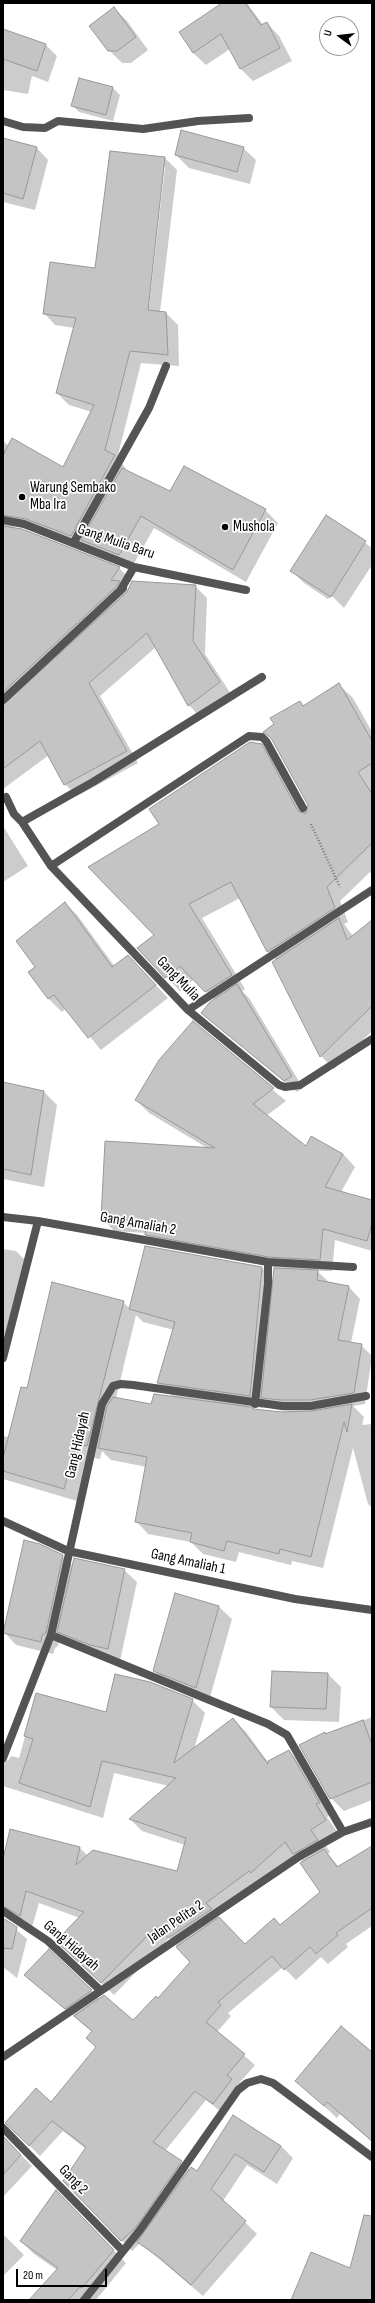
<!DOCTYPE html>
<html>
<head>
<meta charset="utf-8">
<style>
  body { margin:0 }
  #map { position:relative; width:375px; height:2303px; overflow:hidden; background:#fff; font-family:"Sofia Sans Condensed",sans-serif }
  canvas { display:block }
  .frame { position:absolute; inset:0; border:4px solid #000; pointer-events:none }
  .north { position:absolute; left:319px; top:16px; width:40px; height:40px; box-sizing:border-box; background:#fff; border:1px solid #999; border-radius:50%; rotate:285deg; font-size:11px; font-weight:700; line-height:16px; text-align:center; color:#000 }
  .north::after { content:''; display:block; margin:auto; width:14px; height:18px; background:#000; clip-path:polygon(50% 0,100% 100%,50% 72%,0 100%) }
  .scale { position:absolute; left:16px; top:2269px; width:91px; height:18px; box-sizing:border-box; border:2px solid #000; border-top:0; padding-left:5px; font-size:12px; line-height:14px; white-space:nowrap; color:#000; -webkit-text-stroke:3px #fff; paint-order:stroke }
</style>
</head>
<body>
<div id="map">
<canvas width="375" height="2303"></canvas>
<div class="frame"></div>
<div class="north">U</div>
<div class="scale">20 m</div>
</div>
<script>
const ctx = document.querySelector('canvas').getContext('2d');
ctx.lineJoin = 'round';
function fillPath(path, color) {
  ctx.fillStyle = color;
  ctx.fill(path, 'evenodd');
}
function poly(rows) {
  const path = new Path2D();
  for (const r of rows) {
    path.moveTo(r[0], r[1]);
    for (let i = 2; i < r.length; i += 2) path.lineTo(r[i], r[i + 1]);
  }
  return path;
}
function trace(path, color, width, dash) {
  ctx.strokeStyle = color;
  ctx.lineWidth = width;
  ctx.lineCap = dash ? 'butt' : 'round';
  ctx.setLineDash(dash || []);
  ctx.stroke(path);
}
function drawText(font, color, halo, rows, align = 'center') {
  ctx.font = font + ' "Sofia Sans Condensed",sans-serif';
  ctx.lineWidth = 3.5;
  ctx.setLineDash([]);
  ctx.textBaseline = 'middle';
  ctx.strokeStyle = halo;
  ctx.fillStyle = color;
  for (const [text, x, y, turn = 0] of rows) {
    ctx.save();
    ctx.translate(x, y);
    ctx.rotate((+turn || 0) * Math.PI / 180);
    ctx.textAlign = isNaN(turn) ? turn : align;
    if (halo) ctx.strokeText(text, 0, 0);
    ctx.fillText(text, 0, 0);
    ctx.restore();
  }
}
const shadow = poly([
  [223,3,247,3,263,25,267,23,279,36,292,61,253,81,240,68,230,49,206,65,193,53],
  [114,8,127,21,148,50,131,63,122,63,109,50],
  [3,30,46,45,57,56,48,82,32,76,28,94,3,90],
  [113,88,120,95,113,121,79,112,72,105],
  [3,139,37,148,48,160,35,210,3,202],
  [243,148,256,160,250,184,189,168,176,155],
  [165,158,177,170,160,312,166,313,178,325,179,366,141,363,117,459,126,468,125,470,170,492,265,510,278,523,246,582,154,528,132,567,95,553,85,543,83,548,38,530,16,526,13,528,119,568,131,580,125,588,128,591,195,586,207,598,205,654,231,694,200,717,189,705,156,647,100,696,138,763,77,796,65,784,49,755,3,789,3,441,9,446,63,468,92,412,69,405,57,393,74,328,55,325,44,313,95,269],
  [163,167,165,167,148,315,146,315],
  [327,516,372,548,372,565,344,608,332,596,328,599,304,583,291,570],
  [339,685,353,698,371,730,372,735,372,875,370,872,340,901,348,922,344,924,353,936,372,922,372,1031,334,1069,321,1056,273,962,276,960,268,951,240,898,202,918,245,989,242,991,249,998,303,1088,297,1092,202,1013,215,1000,194,979,180,991,166,977,155,935,161,825,261,745,275,759,307,813,309,805,273,740,265,732,300,702,304,706],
  [3,826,28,866,3,882],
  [65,903,78,916,115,967,141,969,168,998,101,1050,66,1008,62,1012,49,999,30,972,37,967],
  [193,1023,286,1101,266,1116,306,1147,312,1137,343,1154,355,1167,341,1192,372,1201,372,1251,335,1240,332,1271,317,1271,330,1283,349,1287,360,1299,351,1343,361,1345,372,1356,365,1404,353,1406,364,1417,362,1425,372,1424,372,1508,368,1504,353,1448,323,1568,292,1561,291,1565,239,1552,236,1562,203,1554,191,1542,148,1534,136,1521,147,1467,111,1460,102,1451,100,1459,90,1457,77,1501,3,1479,3,1436,10,1437,28,1389,123,1302,130,1309,145,1247,262,1268,273,1279,275,1267,159,1247,146,1233,114,1231,102,1218,209,1149,149,1113,136,1100],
  [136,1315,143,1322,174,1330,158,1383,173,1397,152,1405,116,1398],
  [264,1399,274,1409,290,1412,254,1410,247,1406,263,1408],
  [3,1083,44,1092,57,1105,44,1187,3,1179],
  [3,1249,16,1251,29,1264,3,1346],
  [62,1556,73,1566,124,1570,137,1582,120,1661,71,1644,61,1634,58,1646,55,1648,53,1654,16,1645,4,1632],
  [219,1607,232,1619,209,1701,167,1684,154,1671],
  [272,1672,328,1674,341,1687,339,1722,284,1720,271,1707],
  [37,1694,106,1714,192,1700,205,1713,194,1749,233,1719,246,1732,268,1762,289,1751,302,1764,331,1815,327,1817,338,1833,323,1842,330,1852,328,1854,339,1867,372,1847,372,1926,346,1944,348,1947,328,1964,321,1957,296,1980,283,1967,228,2013,231,2016,217,2032,255,2065,237,2086,224,2114,206,2100,165,2151,190,2170,197,2173,233,2116,281,2146,293,2158,277,2184,247,2165,223,2201,257,2234,203,2296,140,2243,132,2251,64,2181,86,2149,63,2131,40,2156,6,2123,51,2103,97,2048,87,2038,92,2032,25,1975,49,1950,100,1999,133,2021,158,1999,192,1962,169,1938,114,1995,70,1953,80,1918,39,1903,32,1927,3,1907,3,1863,11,1831,80,1848,88,1856,177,1872,185,1845,142,1831,130,1819,169,1786,114,1773,103,1818,3,1786,3,1756,8,1761,11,1756,19,1758],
  [296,1855,303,1862,321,1893,281,1926,246,1945,217,1916,262,1883,264,1885],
  [372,1717,372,1800,344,1811,331,1798,301,1746,325,1733,326,1735],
  [3,1918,27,1939,17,1978,3,1967],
  [372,2053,372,2142,340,2114,337,2118,296,2081],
  [3,2137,32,2166,3,2197],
  [56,2192,126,2263,96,2300,31,2300,57,2270,34,2254,21,2241],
  [3,2234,24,2255,3,2276]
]);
const building = poly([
  [222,3,245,3,261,25,267,22,280,48,240,69,221,34,193,53,179,32,222,3],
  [114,7,136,37,117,51,108,51,89,26,114,7],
  [3,29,46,44,37,71,3,59,3,29],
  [79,78,113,87,106,115,71,106,79,78],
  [181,130,244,147,237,172,175,155,181,130],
  [3,138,37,147,23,199,3,193,3,138],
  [110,151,165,157,148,310,166,312,168,355,130,351,105,450,115,455,71,536,26,519,3,515,3,455,12,438,63,467,94,405,56,393,76,318,43,314,50,262,95,268,110,151],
  [184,466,266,509,233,570,141,516,119,555,81,540,122,468,170,491,184,466],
  [326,515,366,541,331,597,290,571,326,515],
  [3,526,22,529,120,567,111,580,120,581,116,587,3,692,3,526],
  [132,581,196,585,193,641,220,682,188,706,147,633,89,683,127,751,64,785,40,741,3,769,3,705,127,592,132,581],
  [339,683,372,741,372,763,358,772,372,794,372,843,327,887,335,908,267,952,231,882,189,904,232,975,205,992,180,966,165,978,137,948,154,935,88,867,159,824,149,809,250,742,262,744,298,811,303,813,306,813,308,805,271,738,263,732,274,724,270,718,300,701,303,706,339,683],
  [65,902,112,967,128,955,156,985,88,1038,54,995,48,999,28,972,35,967,16,941,65,902],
  [339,918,347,940,372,920,372,1006,320,1057,272,962,339,918],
  [237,984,292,1076,284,1081,201,1013,210,1002,237,984],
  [193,1021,274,1088,253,1104,306,1146,311,1136,343,1154,325,1187,372,1200,372,1223,367,1241,323,1229,320,1260,269,1257,145,1235,146,1221,101,1219,105,1141,215,1148,135,1100,159,1060,193,1021],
  [3,1082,44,1091,31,1175,3,1169,3,1082],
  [145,1246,262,1267,250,1396,157,1383,175,1322,129,1309,145,1246],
  [274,1268,318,1270,317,1280,349,1286,338,1340,362,1344,354,1393,310,1400,282,1400,261,1398,274,1268],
  [52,1282,124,1301,87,1446,76,1444,64,1489,3,1471,3,1458,21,1387,27,1388,52,1282],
  [154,1394,251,1407,254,1409,282,1412,312,1411,352,1404,347,1432,344,1422,311,1557,280,1549,279,1554,227,1541,224,1551,190,1542,192,1533,135,1522,147,1457,98,1448,107,1406,113,1397,151,1404,154,1394],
  [24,1540,40,1544,63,1555,46,1633,42,1635,41,1642,3,1633,24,1540],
  [74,1558,125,1569,108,1649,90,1645,57,1632,74,1558],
  [175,1593,219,1606,196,1688,153,1671,175,1593],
  [272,1671,328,1673,326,1709,270,1707,272,1671],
  [115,1674,150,1682,193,1699,174,1763,233,1718,268,1764,268,1761,289,1750,320,1803,316,1804,326,1820,311,1830,318,1840,293,1854,285,1842,251,1873,249,1871,206,1903,212,1909,168,1938,157,1926,101,1983,56,1941,84,1912,26,1891,20,1916,3,1906,3,1859,10,1829,80,1847,76,1865,93,1850,177,1871,186,1838,129,1819,176,1778,102,1761,90,1807,19,1783,33,1739,24,1736,36,1693,106,1712,115,1674],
  [363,1720,372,1745,372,1782,330,1799,299,1745,325,1732,325,1734,363,1720],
  [372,1846,372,1908,336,1933,338,1935,316,1954,310,1947,284,1970,272,1956,218,2002,221,2005,206,2022,245,2054,227,2075,232,2079,213,2104,195,2091,153,2142,182,2161,136,2227,121,2241,63,2181,86,2147,52,2121,29,2146,5,2123,36,2088,51,2102,96,2047,86,2038,92,2031,74,2016,104,1995,133,2020,156,1996,158,1998,190,1962,176,1947,219,1917,245,1944,274,1918,280,1925,320,1892,300,1863,324,1849,337,1867,372,1846],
  [3,1918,17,1927,12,1949,3,1948,3,1918],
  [49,1949,92,1990,65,2009,24,1975,49,1949],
  [341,2026,372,2052,372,2141,327,2102,324,2106,295,2081,341,2026],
  [233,2115,281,2146,264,2172,235,2154,211,2189,246,2221,191,2285,160,2258,137,2242,191,2167,197,2171,233,2115],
  [3,2136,21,2155,3,2175,3,2136],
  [56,2190,114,2250,82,2288,80,2287,68,2300,29,2300,58,2268,20,2241,56,2190],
  [364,2215,372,2216,372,2300,291,2300,311,2252,350,2268,364,2215]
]);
const path = poly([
  [311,824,340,887]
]);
const minor = poly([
  [3,121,23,127,45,128,58,121,143,129,198,121,249,118],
  [3,520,24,524,134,567,246,590],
  [74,542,149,408,166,366],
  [120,591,134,567],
  [3,700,123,588],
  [3,799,6,797,14,814,22,822,51,866,188,1010,279,1085,285,1087,300,1085,372,1039],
  [22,822,93,782,262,677],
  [51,866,249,736,262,737,266,741,303,808],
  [188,1010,372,890],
  [3,1217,38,1221,268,1262,353,1267],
  [3,1358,38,1221],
  [255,1404,268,1284,268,1262],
  [3,1521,68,1551,295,1599,372,1610],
  [51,1635,268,1724,287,1735,343,1832],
  [3,1758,51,1635,102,1404,113,1386,121,1384,133,1385,282,1406,311,1406,366,1396],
  [3,1911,48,1941,100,1990],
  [3,2057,300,1856,343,1832,372,1822],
  [3,2128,123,2251],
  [84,2300,140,2230,238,2090,247,2083,261,2079,273,2083,372,2157]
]);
const markers = [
  [22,497,4,"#000"],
  [225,527,4,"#000"]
];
const poiNames = [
  ["Warung Sembako",30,488],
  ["Mba Ira",30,505],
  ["Mushola",233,527]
];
const streetNames = [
  ["Gang Mulia Baru",116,542,19],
  ["Gang Mulia",178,979,46],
  ["Gang Amaliah 2",138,1224,10],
  ["Gang Hidayah",78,1445,-77],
  ["Gang Amaliah 1",188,1562,12],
  ["Jalan Pelita 2",176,1922,-34],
  ["Gang Hidayah",71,1946,41],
  ["Gang 2",73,2180,46]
];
fillPath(shadow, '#0003');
fillPath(building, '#c4c4c4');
trace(building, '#989898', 1);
trace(path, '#767676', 2.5, [1, 2]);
trace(minor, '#545454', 8);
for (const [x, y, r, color] of markers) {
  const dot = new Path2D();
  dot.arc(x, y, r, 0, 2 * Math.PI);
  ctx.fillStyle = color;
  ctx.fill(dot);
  trace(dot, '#fff', 1.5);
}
drawText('15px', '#000', '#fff', poiNames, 'left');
drawText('15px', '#000', '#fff', streetNames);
</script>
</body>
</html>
